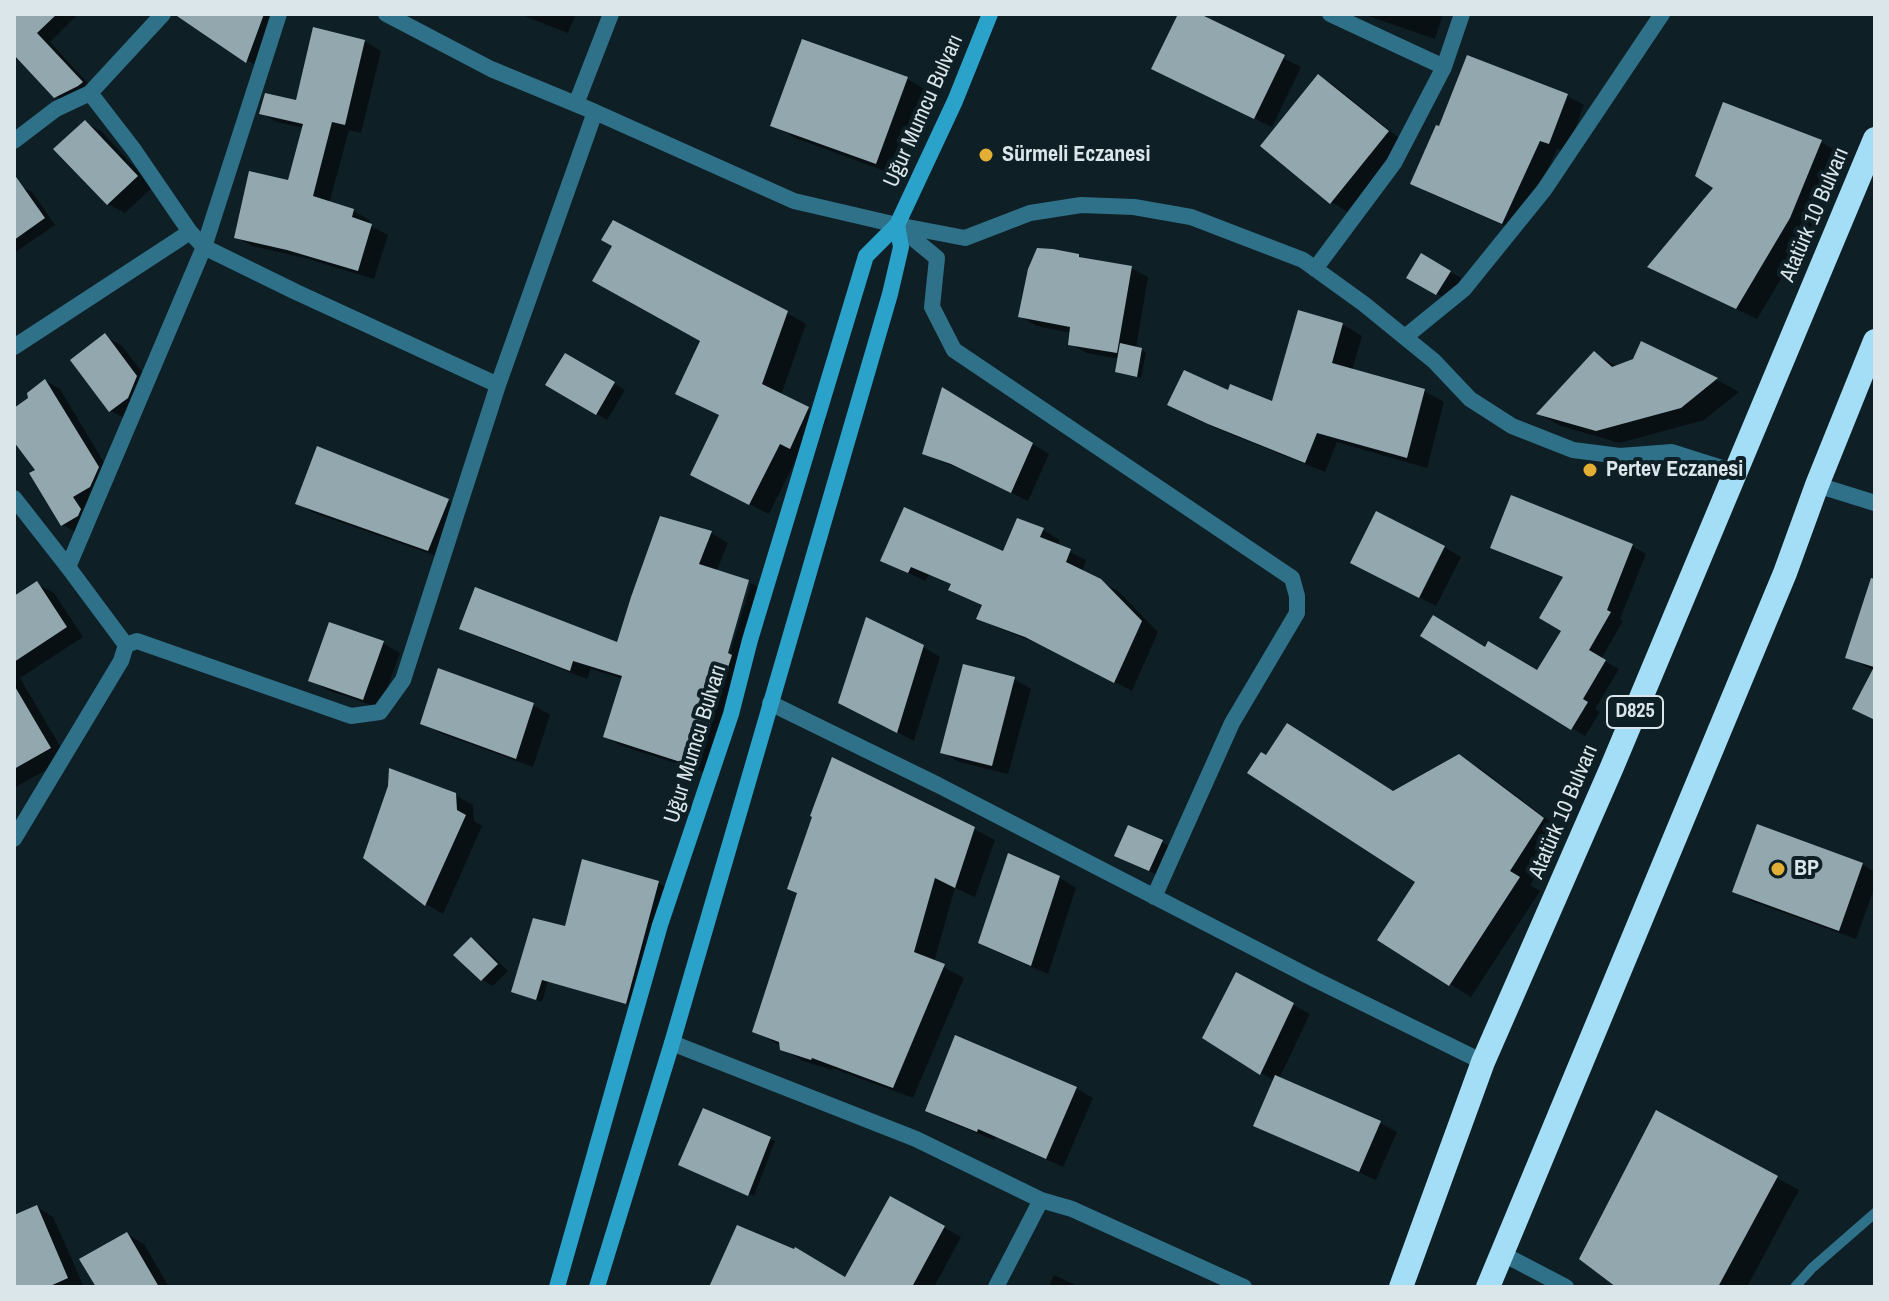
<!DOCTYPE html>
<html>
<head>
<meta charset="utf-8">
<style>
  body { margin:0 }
  #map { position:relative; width:1889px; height:1301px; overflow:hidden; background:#0f1f26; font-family:"Archivo Narrow",sans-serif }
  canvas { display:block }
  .frame { position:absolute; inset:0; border:16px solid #dbe6ea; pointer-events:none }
</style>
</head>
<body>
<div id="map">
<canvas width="1889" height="1301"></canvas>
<div class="frame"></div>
</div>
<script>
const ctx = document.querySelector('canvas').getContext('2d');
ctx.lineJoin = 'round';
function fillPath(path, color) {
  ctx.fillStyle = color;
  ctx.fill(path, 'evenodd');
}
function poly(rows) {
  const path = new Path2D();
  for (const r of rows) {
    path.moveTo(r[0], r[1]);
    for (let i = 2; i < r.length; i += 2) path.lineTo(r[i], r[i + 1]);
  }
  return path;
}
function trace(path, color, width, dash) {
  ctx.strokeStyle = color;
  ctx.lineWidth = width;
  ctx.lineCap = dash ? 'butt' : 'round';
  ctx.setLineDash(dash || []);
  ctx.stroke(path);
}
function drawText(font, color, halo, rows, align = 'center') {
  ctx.font = font + ' "Archivo Narrow",sans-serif';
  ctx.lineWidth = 8;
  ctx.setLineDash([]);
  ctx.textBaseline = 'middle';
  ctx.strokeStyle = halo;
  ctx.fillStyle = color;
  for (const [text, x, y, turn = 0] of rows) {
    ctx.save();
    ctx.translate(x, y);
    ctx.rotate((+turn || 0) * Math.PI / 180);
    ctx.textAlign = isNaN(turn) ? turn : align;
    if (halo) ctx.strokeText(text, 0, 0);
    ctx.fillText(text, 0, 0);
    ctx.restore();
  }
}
const shadow = poly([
  [14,14,78,14,50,42,95,91,69,104,55,96,14,46],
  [197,14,275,14,263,70,190,24],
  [519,14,576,14,568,33],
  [1180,14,1195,14,1301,67,1272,127,1170,78],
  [1362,14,1443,14,1435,39],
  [364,41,381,51,361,133,349,130,329,204,353,211,370,220,368,225,388,235,374,279,305,258,252,246,236,237,290,182,304,128,277,122,261,113,298,102],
  [803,42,907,79,930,92,899,176,795,138,773,125],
  [1468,58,1567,96,1584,105,1566,152,1557,149,1519,232,1429,193,1413,184,1440,129],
  [1319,77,1335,86,1404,142,1348,212,1331,202],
  [1724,105,1821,142,1841,154,1810,230,1757,319,1670,278,1650,267,1716,188],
  [85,122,102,132,153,187,125,213,108,204],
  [21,186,32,192,55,225,14,253,14,191],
  [1421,255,1461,278,1448,300,1408,277],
  [1079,256,1086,260,1131,268,1148,277,1136,348,1146,352,1141,378,1122,374,1117,371,1119,359,1087,353,1070,344,1072,333,1037,326,1020,316],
  [787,313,806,324,781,395,827,419,809,458,799,453,769,514,711,485],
  [1342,324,1362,336,1352,371,1424,391,1444,402,1427,468,1337,442,1325,472,1230,434,1189,416,1170,405,1229,392,1274,404],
  [105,336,122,346,153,386,144,408,128,420,111,411],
  [1642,344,1717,380,1739,392,1704,420,1620,443,1561,426,1539,414,1595,354,1618,367,1634,361],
  [566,355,625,390,607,420,548,384],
  [46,381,60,389,112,476,77,533,63,525,37,471,14,438,14,411,30,399],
  [943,390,1049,454,1028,501,970,472,942,462,925,453],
  [1512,498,1632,546,1646,554,1620,619,1623,621,1601,659,1619,669,1595,709,1600,712,1585,736,1423,635,1486,649,1538,673,1564,630,1564,578,1506,555,1492,547],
  [448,501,465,510,445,559,314,513,297,503],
  [1043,530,1060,540,1057,546,1086,560,1082,572,1118,591,1158,632,1132,691,1044,646,996,627,979,618,984,606,951,589,953,585,929,575,925,581,882,560,1004,554],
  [711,533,728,543,716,572,749,583,747,583,723,662,727,663,751,583,765,592,713,775,622,746,606,737,623,679,591,669,587,679,478,637,462,628,618,644],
  [1444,547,1461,557,1436,606,1369,572],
  [1875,581,1875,719,1874,670,1864,666,1848,657],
  [37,584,54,593,83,637,20,678,67,758,14,788,14,599],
  [383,643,400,653,380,708,327,690,310,680],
  [923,647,940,657,914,741,858,712],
  [439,671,533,705,550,715,533,767,440,733,423,723],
  [1014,679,1031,689,1008,774,959,762,942,752],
  [1459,757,1481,769,1564,832,1530,885,1540,891,1471,997,1450,984,1417,882,1394,793],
  [455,795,473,805,474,821,482,826,443,914,426,904,366,858],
  [1758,826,1862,864,1875,872,1875,886,1856,939,1751,901,1734,891],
  [974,829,995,840,975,897,955,888,934,962,964,978,913,1098,832,1068,832,1070,803,1061,782,1049,781,1046,754,1031],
  [1162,842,1172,848,1160,876,1127,861],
  [1009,856,1060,878,1076,888,1048,974,997,952,980,943],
  [658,883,664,886,632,1006,548,981,542,1002,520,994,567,928],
  [472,940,482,946,508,971,493,986,482,980],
  [1293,1005,1310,1014,1279,1079,1380,1123,1397,1132,1376,1180,1272,1134,1256,1125,1275,1081,1261,1073],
  [956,1038,1076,1088,1093,1098,1063,1167,995,1137,994,1140,944,1120,927,1110],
  [704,1111,775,1141,754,1196,685,1167],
  [1777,1178,1799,1190,1747,1287,1619,1287],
  [891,1198,961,1237,934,1287,711,1287,846,1279],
  [37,1207,53,1217,84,1287,14,1287,14,1217],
  [127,1234,144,1244,169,1287,98,1287],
  [1054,1275,1080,1287,1049,1287]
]);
const building = poly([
  [14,14,57,14,37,33,83,82,78,86,54,98,14,55],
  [174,14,264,14,246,63],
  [1178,14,1200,14,1285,55,1254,119,1151,69],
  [313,27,365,40,345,125,332,122,313,196,354,209,352,217,372,224,358,271,287,250,234,238,249,171,288,180,303,124,259,114,265,93,296,100],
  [802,39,908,77,876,164,770,126],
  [1467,55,1568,94,1549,144,1540,141,1502,224,1410,184,1436,125,1439,126],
  [1318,74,1389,131,1330,204,1260,146],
  [1723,102,1822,140,1790,218,1736,309,1647,267,1713,188,1695,176],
  [85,120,138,176,107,205,53,149],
  [14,174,45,218,14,240],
  [613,220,788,311,762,384,809,407,790,449,780,444,749,505,690,475,719,415,675,394,700,341,592,281,612,246,601,240],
  [1037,248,1053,249,1079,254,1079,257,1132,266,1117,353,1068,345,1070,327,1018,317,1028,269],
  [1421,253,1451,271,1436,295,1406,278],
  [1298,310,1343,323,1332,363,1425,389,1407,458,1317,433,1305,463,1208,424,1167,405,1184,370,1228,390,1230,384,1272,401],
  [105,333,137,376,128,398,109,412,70,360],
  [1641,341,1718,378,1681,408,1596,431,1536,414,1594,351,1612,367,1633,359],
  [1120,343,1142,348,1137,377,1115,372],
  [565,353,615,382,596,415,545,385],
  [45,379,99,467,90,487,73,497,81,509,78,516,61,526,29,473,35,470,14,442,14,408,28,398,27,393],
  [942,387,1033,443,1011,493,951,464,922,454],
  [317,446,449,499,428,551,295,504],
  [1511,495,1633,544,1607,610,1611,612,1589,650,1606,660,1583,699,1588,702,1571,730,1420,636,1433,615,1485,647,1488,641,1537,670,1561,631,1539,618,1563,577,1490,548],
  [904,507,1003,551,1017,518,1044,528,1040,537,1071,549,1066,562,1101,579,1142,621,1114,683,1025,637,976,619,982,605,948,590,951,584,911,567,908,573,880,561],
  [1376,511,1445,546,1419,598,1350,563],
  [660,516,712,531,699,564,749,580,728,653,732,655,696,767,603,737,622,676,573,661,570,671,459,629,475,587,617,642,631,597],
  [1871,578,1875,579,1875,720,1852,709,1874,667,1845,658],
  [37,581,67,627,14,662,14,596],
  [866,617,924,645,897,733,838,703],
  [329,622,384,641,363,700,308,681],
  [963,664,1015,677,992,766,940,753],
  [438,668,534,703,516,759,420,724],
  [14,685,51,748,14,769],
  [1287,723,1393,791,1459,754,1544,818,1510,871,1520,877,1449,986,1377,940,1415,882,1247,773,1261,752,1266,755],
  [832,757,975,827,955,888,935,878,914,952,945,964,893,1088,812,1058,811,1060,780,1050,779,1042,752,1032,797,893,787,889,812,817,810,816],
  [389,768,456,793,457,810,466,815,425,906,363,858,388,786],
  [1757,824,1863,863,1839,931,1732,892],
  [1128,825,1163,840,1149,871,1114,856],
  [1008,853,1060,876,1031,966,978,943],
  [582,859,659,881,626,1004,542,980,536,1000,511,992,533,918,565,926],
  [471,937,498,964,481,981,453,955],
  [1236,972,1294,1003,1260,1075,1202,1038],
  [955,1035,1077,1087,1046,1159,978,1129,977,1132,925,1111],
  [1275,1075,1381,1121,1359,1172,1253,1126],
  [703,1108,771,1137,748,1196,678,1165],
  [1656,1110,1778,1176,1718,1287,1616,1287,1579,1259],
  [890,1196,945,1226,912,1287,709,1287,737,1225,794,1249,795,1247,845,1277],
  [37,1205,68,1278,48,1287,14,1287,14,1215],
  [127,1232,159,1287,96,1287,79,1259]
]);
const lane = poly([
  [1795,1287,1812,1268,1875,1213]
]);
const street = poly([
  [386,14,491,69,595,112,794,201,897,225,965,238,1030,213,1081,205,1134,207,1191,217,1303,260,1364,304,1434,361,1470,399,1512,426,1573,450,1620,456,1672,452,1735,472],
  [1330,14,1444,67],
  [90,93,134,150,190,232,204,247,296,292,498,385],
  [576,104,611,14],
  [14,141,56,109,90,93,163,14],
  [898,226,937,258,932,307,954,350,1292,578,1297,596,1297,613,1232,723,1154,897],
  [1315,269,1394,163,1444,67,1462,14],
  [1405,337,1464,289,1544,190,1662,14],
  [14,347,190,232],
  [1817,485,1875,503],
  [14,498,68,567,126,645],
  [68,567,204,247,279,14],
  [770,703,938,785,1312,978,1483,1062],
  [14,839,121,661,126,645,137,641,351,716,380,712,403,680,498,385,595,112],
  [672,1043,916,1139,1041,1200,1072,1209,1244,1287],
  [1501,1253,1566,1287],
  [996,1287,1041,1200]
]);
const secondary = poly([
  [557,1287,660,925,731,714,750,640,866,256,897,225,955,101,990,14],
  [597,1287,672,1043,890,294,901,247,897,225]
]);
const highway = poly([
  [1401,1287,1483,1062,1612,767,1875,139],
  [1488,1287,1785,573,1817,485,1875,341]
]);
const markers = [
  [986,155,8,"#e2af34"],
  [1590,470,8,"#e2af34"],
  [1778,869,8,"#e2af34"]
];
const shields = [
  [1635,712,56]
];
const shieldNames = [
  ["D825",1635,712]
];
const streetNames = [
  ["Uğur Mumcu Bulvarı",924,111,-66],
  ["Atatürk 10 Bulvarı",1815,215,-67],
  ["Uğur Mumcu Bulvarı",696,744,-73],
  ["Atatürk 10 Bulvarı",1564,812,-67]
];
const poiNames = [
  ["Sürmeli Eczanesi",1002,155],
  ["Pertev Eczanesi",1606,470],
  ["BP",1794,869]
];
fillPath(shadow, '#0007');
fillPath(building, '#93a7af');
trace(lane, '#2f7189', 10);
trace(street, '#2f7189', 16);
trace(secondary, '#2aa2c9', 16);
trace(highway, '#a4def6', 24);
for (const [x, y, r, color] of markers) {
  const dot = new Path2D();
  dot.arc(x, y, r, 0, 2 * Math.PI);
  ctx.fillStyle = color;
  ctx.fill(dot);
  trace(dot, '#0f1f26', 3);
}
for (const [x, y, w] of shields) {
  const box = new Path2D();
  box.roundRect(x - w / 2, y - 16, w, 32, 6);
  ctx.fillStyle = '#0f1f26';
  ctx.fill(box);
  trace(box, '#dbe6ea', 2);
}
drawText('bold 20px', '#dbe6ea', null, shieldNames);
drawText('22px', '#dbe6ea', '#0f1f26', streetNames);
drawText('bold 22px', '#dbe6ea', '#0f1f26', poiNames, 'left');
</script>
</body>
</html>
